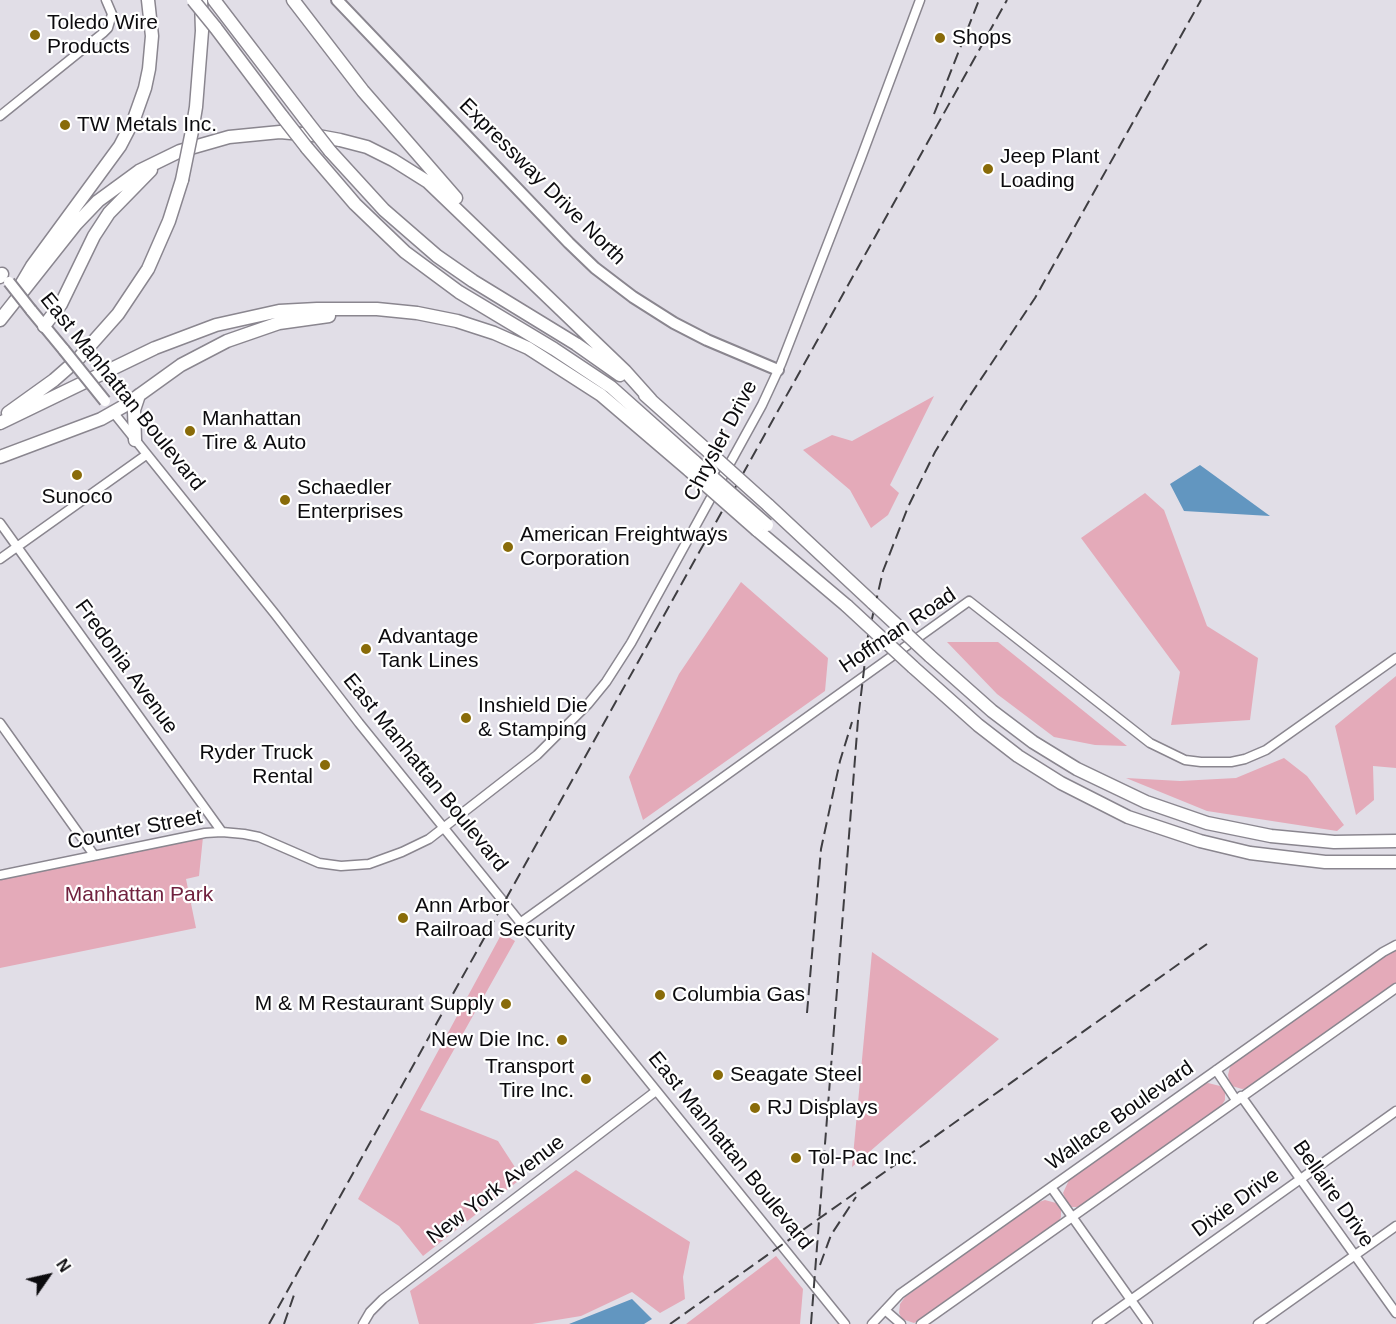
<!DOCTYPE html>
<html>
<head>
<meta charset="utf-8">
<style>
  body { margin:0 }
  #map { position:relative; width:1396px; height:1324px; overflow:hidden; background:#e1dee7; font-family:Arial,sans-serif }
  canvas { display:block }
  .north { position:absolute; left:18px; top:1246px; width:60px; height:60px; -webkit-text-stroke:4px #fff; paint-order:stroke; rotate:56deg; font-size:16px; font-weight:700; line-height:24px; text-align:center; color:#0c0b0e }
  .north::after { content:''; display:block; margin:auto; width:21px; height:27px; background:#0c0b0e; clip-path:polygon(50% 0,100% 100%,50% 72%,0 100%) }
</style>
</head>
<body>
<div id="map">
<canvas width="1396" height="1324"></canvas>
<div class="north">N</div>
</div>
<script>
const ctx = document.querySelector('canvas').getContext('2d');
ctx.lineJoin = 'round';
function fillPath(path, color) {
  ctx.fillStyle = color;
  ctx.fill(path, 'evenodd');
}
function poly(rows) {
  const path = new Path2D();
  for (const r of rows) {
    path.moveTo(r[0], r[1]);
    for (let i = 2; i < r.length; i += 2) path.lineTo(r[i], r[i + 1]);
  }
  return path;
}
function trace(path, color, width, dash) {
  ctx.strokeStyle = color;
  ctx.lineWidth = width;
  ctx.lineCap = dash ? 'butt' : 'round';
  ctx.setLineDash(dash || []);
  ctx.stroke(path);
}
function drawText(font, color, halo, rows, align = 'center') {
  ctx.font = font + ' Arial,sans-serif';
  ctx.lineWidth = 4.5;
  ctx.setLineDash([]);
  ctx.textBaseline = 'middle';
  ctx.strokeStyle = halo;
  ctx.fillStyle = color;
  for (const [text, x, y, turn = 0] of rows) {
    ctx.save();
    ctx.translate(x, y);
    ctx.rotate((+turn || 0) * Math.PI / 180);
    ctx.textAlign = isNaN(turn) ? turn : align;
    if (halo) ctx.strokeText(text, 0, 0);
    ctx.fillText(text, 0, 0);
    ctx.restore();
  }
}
const green = poly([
  [934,396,890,485,899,493,888,515,871,528,850,490,803,450,832,435,852,441],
  [1145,493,1164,510,1207,626,1258,658,1250,720,1171,725,1180,672,1081,538],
  [741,582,828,658,825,691,643,820,629,777,679,674],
  [947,642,998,642,1127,746,1095,745,1054,737,997,694],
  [1396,676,1396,768,1373,766,1374,800,1356,815,1335,726],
  [1284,758,1307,776,1344,825,1337,831,1207,811,1126,778,1180,781,1236,778],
  [203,837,199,876,186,879,196,928,0,968,0,879],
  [502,933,515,941,420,1110,498,1141,522,1178,423,1256,399,1226,358,1199],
  [1396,950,1396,984,1249,1088,1242,1089,1232,1086,1229,1081,1228,1075,1230,1067,1235,1062,1385,956],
  [872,952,999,1039,852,1167],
  [1208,1083,1220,1086,1225,1091,1225,1100,1218,1111,1081,1207,1071,1207,1067,1203,1063,1193,1069,1180,1202,1085],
  [576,1170,690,1242,683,1277,685,1299,660,1313,632,1292,581,1316,532,1324,419,1324,410,1291],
  [1045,1200,1056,1203,1061,1208,1061,1217,1057,1224,924,1318,914,1323,902,1319,899,1313,900,1304,905,1297,1036,1203],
  [776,1256,803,1289,800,1324,686,1324]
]);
const water = poly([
  [1200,465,1270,516,1184,511,1170,484],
  [632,1299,652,1319,644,1324,569,1324]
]);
const minor = poly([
  [0,116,103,33,108,28,112,14,106,0],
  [113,412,275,614,359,723,845,1324],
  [0,523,222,832],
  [0,559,146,455],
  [0,723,94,855],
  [0,875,205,833,222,832,244,834,259,837,319,863,341,866,369,864,402,852,429,839,537,755,588,704,606,682,631,643,762,405,781,364,861,158,920,0],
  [520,923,969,601,1150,743,1185,760,1201,762,1231,762,1245,759,1266,750,1396,658],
  [1216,1070,1236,1100],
  [1241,1096,1396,1313],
  [1051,1187,1148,1324],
  [885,1310,901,1324],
  [363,1324,370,1312,383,1299,656,1091],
  [872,1324,900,1294,1383,952,1396,945],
  [921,1324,1396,988],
  [1097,1324,1396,1111],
  [1258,1324,1396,1226]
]);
const major = poly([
  [337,0,569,243,595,268,633,297,674,323,707,340,778,370],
  [31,310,64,350]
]);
const highway = poly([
  [214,0,305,119],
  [293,0,363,91,456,198],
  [215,27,282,116],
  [192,131,196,107,202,31,201,0],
  [307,148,355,204,405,252,459,292,554,349,611,387,695,462],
  [330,151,384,210,437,256,473,281,576,344,620,375],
  [0,277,2,274],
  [22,283,32,266,120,146,134,119,145,88,149,69,152,36,148,0],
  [0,320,76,224,98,201,139,171,180,151,229,137,280,132,313,135,340,140,367,147,393,160,428,182,625,371,651,400],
  [44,326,61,304,94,236,109,213,151,170],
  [645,395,709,452],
  [8,413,54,380,78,359,118,314,148,269,169,221,182,180],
  [0,423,155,348,216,325,279,311,317,309,377,309,417,313,457,321,494,333,528,348,601,395,690,471],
  [135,440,134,410,139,395],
  [0,457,101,419,124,406,181,365,227,341,279,323,329,316],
  [768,505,873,603],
  [757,530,847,606],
  [930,656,992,711,1033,742,1077,769,1146,802,1207,823,1271,836,1334,842,1396,841],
  [913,667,978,725,1018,756,1061,783,1128,817,1200,841,1250,853,1325,862,1396,862]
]);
const rail = poly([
  [934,114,979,0],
  [807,1013,821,849,840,761,852,722],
  [820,1265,831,1235,856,1197],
  [269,1324,1007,0],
  [284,1324,295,1292],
  [670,1324,1207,944],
  [811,1324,858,720,868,636,883,571,908,507,935,452,963,406,1035,298,1201,0]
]);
const majorBridge = poly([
  [9,282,31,310],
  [64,350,105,401]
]);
const highwayBridge = poly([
  [193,0,215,27],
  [282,116,307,148],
  [305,119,330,151],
  [182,180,192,131],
  [709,452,768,505],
  [695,462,767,525],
  [690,471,757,530],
  [873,603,930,656],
  [847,606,913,667]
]);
const markers = [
  [35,35,6,"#896b09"],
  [940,38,6,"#896b09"],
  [65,125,6,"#896b09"],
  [988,169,6,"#896b09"],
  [190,431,6,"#896b09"],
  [77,475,6,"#896b09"],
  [285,500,6,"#896b09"],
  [508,547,6,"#896b09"],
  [366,649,6,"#896b09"],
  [466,718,6,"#896b09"],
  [325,765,6,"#896b09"],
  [403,918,6,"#896b09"],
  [660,995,6,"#896b09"],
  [506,1004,6,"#896b09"],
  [562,1040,6,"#896b09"],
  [718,1075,6,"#896b09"],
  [586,1079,6,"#896b09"],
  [755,1108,6,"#896b09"],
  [796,1158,6,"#896b09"]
];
const poiNames = [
  ["Toledo Wire",47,23],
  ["Products",47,47],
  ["Shops",952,38],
  ["TW Metals Inc.",77,125],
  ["Jeep Plant",1000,157],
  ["Loading",1000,181],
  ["Manhattan",202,419],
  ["Tire & Auto",202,443],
  ["Schaedler",297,488],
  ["Enterprises",297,512],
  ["Sunoco",77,497,"center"],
  ["American Freightways",520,535],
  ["Corporation",520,559],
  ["Advantage",378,637],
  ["Tank Lines",378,661],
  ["Inshield Die",478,706],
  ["& Stamping",478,730],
  ["Ryder Truck",313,753,"right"],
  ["Rental",313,777,"right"],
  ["Ann Arbor",415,906],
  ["Railroad Security",415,930],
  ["Columbia Gas",672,995],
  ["M & M Restaurant Supply",494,1004,"right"],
  ["New Die Inc.",550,1040,"right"],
  ["Transport",574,1067,"right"],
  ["Tire Inc.",574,1091,"right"],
  ["Seagate Steel",730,1075],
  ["RJ Displays",767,1108],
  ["Tol-Pac Inc.",808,1158]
];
const streetNames = [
  ["Expressway Drive North",542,182,45],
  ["East Manhattan Boulevard",122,392,51],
  ["Chrysler Drive",721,441,-62],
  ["Hoffman Road",898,631,-34],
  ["Fredonia Avenue",126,667,54],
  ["East Manhattan Boulevard",425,773,51],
  ["Counter Street",135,830,-11],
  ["Wallace Boulevard",1120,1116,-35],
  ["East Manhattan Boulevard",730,1151,51],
  ["New York Avenue",496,1190,-37],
  ["Bellaire Drive",1333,1194,55],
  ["Dixie Drive",1236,1203,-36]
];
const parkNames = [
  ["Manhattan Park",139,895]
];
fillPath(green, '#e4aab9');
fillPath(water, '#6296c0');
trace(minor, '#8a868f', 11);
trace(major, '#8a868f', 14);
trace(highway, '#8a868f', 15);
trace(minor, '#fff', 8);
trace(major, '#fff', 10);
trace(highway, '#fff', 12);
trace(rail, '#3f3e42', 2, [12, 6]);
trace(majorBridge, '#8a868f', 14, []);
trace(highwayBridge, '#8a868f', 15, []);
trace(majorBridge, '#fff', 10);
trace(highwayBridge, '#fff', 12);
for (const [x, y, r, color] of markers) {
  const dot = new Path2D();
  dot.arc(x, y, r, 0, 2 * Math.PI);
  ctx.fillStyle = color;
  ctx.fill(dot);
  trace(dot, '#fff', 2);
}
drawText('21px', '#0c0b0e', '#fff', poiNames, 'left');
drawText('21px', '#0c0b0e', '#fff', streetNames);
drawText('21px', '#70213e', '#fff', parkNames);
</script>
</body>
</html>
